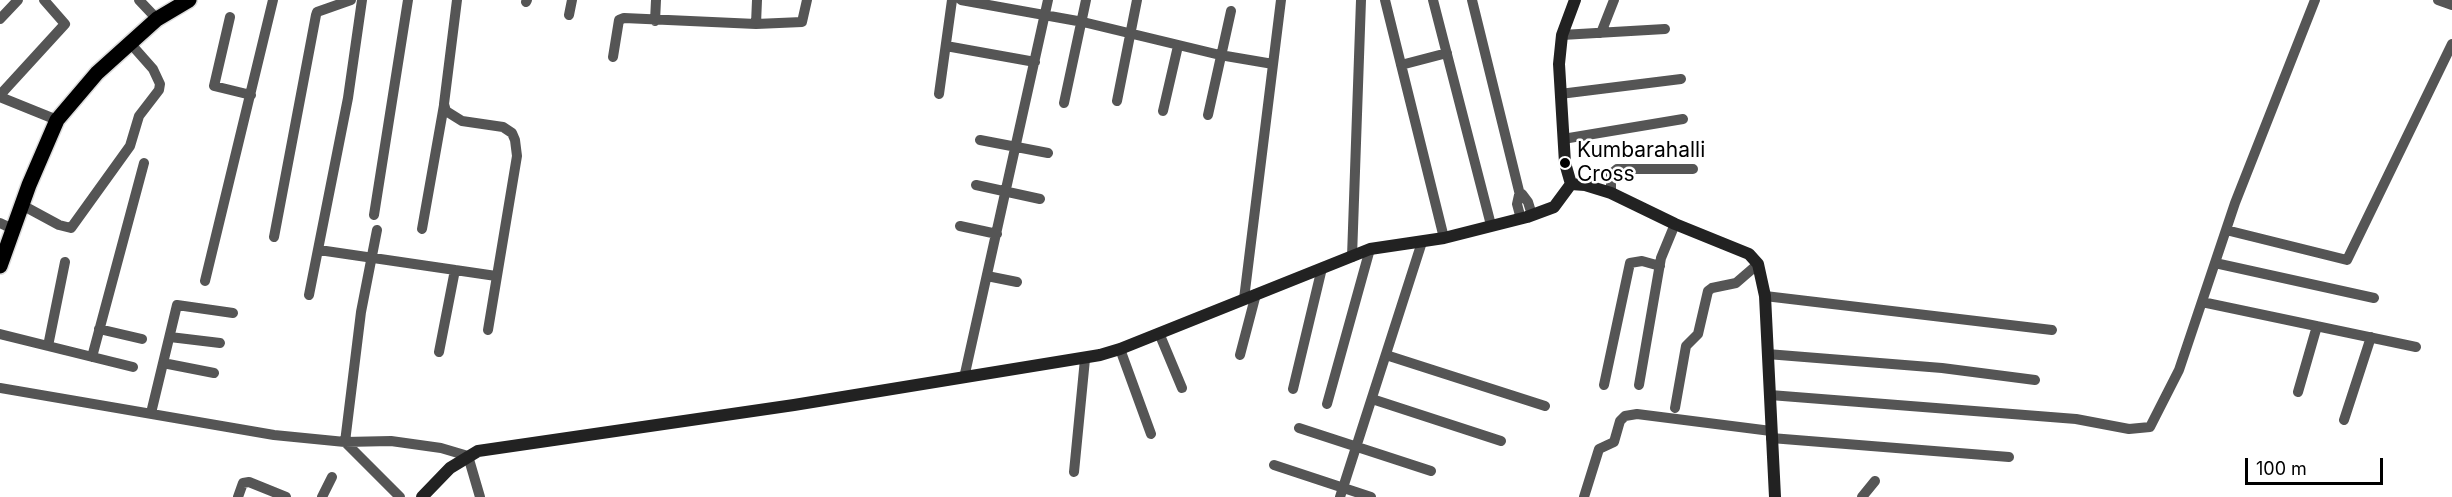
<!DOCTYPE html>
<html>
<head>
<meta charset="utf-8">
<style>
  body { margin:0 }
  #map { position:relative; width:2452px; height:497px; overflow:hidden; background:#fff; font-family:Inter,sans-serif }
  canvas { display:block }
  .scale { position:absolute; left:2245px; top:458px; width:138px; height:27px; box-sizing:border-box; border:3px solid #000; border-top:0; padding-left:8px; font-size:18px; line-height:21px; white-space:nowrap; color:#000; -webkit-text-stroke:4px #fff; paint-order:stroke }
</style>
</head>
<body>
<div id="map">
<canvas width="2452" height="497"></canvas>
<div class="scale">100 m</div>
</div>
<script>
const ctx = document.querySelector('canvas').getContext('2d');
ctx.lineJoin = 'round';
function poly(rows) {
  const path = new Path2D();
  for (const r of rows) {
    path.moveTo(r[0], r[1]);
    for (let i = 2; i < r.length; i += 2) path.lineTo(r[i], r[i + 1]);
  }
  return path;
}
function trace(path, color, width, dash) {
  ctx.strokeStyle = color;
  ctx.lineWidth = width;
  ctx.lineCap = dash ? 'butt' : 'round';
  ctx.setLineDash(dash || []);
  ctx.stroke(path);
}
function drawText(font, color, halo, rows, align = 'center') {
  ctx.font = font + ' Inter,sans-serif';
  ctx.lineWidth = 5;
  ctx.setLineDash([]);
  ctx.textBaseline = 'middle';
  ctx.strokeStyle = halo;
  ctx.fillStyle = color;
  for (const [text, x, y, turn = 0] of rows) {
    ctx.save();
    ctx.translate(x, y);
    ctx.rotate((+turn || 0) * Math.PI / 180);
    ctx.textAlign = isNaN(turn) ? turn : align;
    if (halo) ctx.strokeText(text, 0, 0);
    ctx.fillText(text, 0, 0);
    ctx.restore();
  }
}
const street = poly([
  [139,0,157,19],
  [457,0,444,104,446,111,462,121,503,127,512,133,515,140,517,156,488,330],
  [961,0,1083,22,1220,55,1273,64],
  [1385,0,1444,238],
  [1433,0,1491,225],
  [1472,0,1520,195],
  [2438,0,2452,5],
  [526,2,527,0],
  [569,15,572,0],
  [230,17,214,86,251,95],
  [0,19,18,0],
  [655,21,656,0],
  [756,24,802,22,807,0],
  [1601,33,1614,0],
  [1562,35,1665,29],
  [946,46,1035,62],
  [613,57,619,20,624,18,756,24,757,0],
  [1401,65,1447,53],
  [939,94,952,0],
  [1560,94,1681,79],
  [0,95,65,24,44,0],
  [0,97,57,120],
  [1117,101,1137,0],
  [1064,103,1086,0],
  [1163,111,1178,46],
  [1208,115,1231,11],
  [1563,139,1683,119],
  [980,140,1048,153],
  [976,185,1040,199],
  [1611,193,1611,174,1617,169,1693,169],
  [22,205,59,225,71,228,130,146,139,116,159,90,160,84,153,69,130,43],
  [374,215,408,0],
  [1521,219,1517,204,1519,195,1522,194,1528,202,1532,215],
  [0,223,13,229],
  [960,226,997,234],
  [422,229,444,105],
  [377,230,361,312,345,442,400,497],
  [2226,230,2347,260,2452,44],
  [274,237,316,15,317,12,351,0],
  [319,250,496,276],
  [1352,257,1361,0],
  [2215,263,2374,298],
  [987,276,1017,282],
  [205,281,273,0],
  [309,295,348,98,362,0],
  [1765,296,2052,330],
  [1244,299,1281,0],
  [2202,302,2416,347],
  [99,329,142,339],
  [1159,333,1182,388],
  [0,334,48,346,65,262],
  [170,337,220,343],
  [48,346,133,367],
  [1120,349,1151,434],
  [439,352,455,270],
  [1767,354,1942,368,2035,380],
  [1240,355,1256,294],
  [1386,355,1545,406],
  [92,357,144,163],
  [163,363,214,373],
  [964,378,1048,0],
  [1604,385,1630,263,1642,261,1660,266],
  [1639,385,1661,258,1675,224],
  [0,388,274,435,345,442,391,441,441,448,468,456,480,497],
  [1293,389,1322,268],
  [2298,392,2317,326],
  [1770,395,2076,419,2129,429,2150,427,2179,370,2235,203,2315,0],
  [1372,399,1501,441],
  [1327,404,1370,249],
  [1675,408,1686,346,1698,334,1708,291,1712,288,1736,283,1758,264],
  [151,413,177,305,233,313],
  [2344,420,2371,337],
  [1299,428,1431,471],
  [1771,438,2009,457],
  [1274,465,1371,497],
  [1074,472,1085,359],
  [238,497,243,483,249,482,286,497],
  [322,497,332,477],
  [1340,497,1422,242],
  [1584,497,1599,449,1614,442,1620,421,1625,416,1637,414,1771,431],
  [1862,497,1875,481]
]);
const secondary = poly([
  [1571,184,1585,185,1611,193,1675,224,1749,254,1758,264,1765,296,1775,497],
  [422,497,450,468,478,451,794,405,1100,355,1120,349,1370,249,1444,238,1527,217,1554,207,1571,184,1565,163,1559,64,1562,35,1575,0]
]);
const primary = poly([
  [0,266,29,185,57,120,97,73,157,19,189,0]
]);
const markers = [
  [1565,163,6,"#000"]
];
const poiNames = [
  ["Kumbarahalli",1577,151],
  ["Cross",1577,175]
];
trace(primary, '#dbdbdb', 18);
trace(street, '#555', 10);
trace(secondary, '#222', 12);
trace(primary, '#000', 15);
for (const [x, y, r, color] of markers) {
  const dot = new Path2D();
  dot.arc(x, y, r, 0, 2 * Math.PI);
  ctx.fillStyle = color;
  ctx.fill(dot);
  trace(dot, '#fff', 2);
}
drawText('21px', '#000', '#fff', poiNames, 'left');
</script>
</body>
</html>
